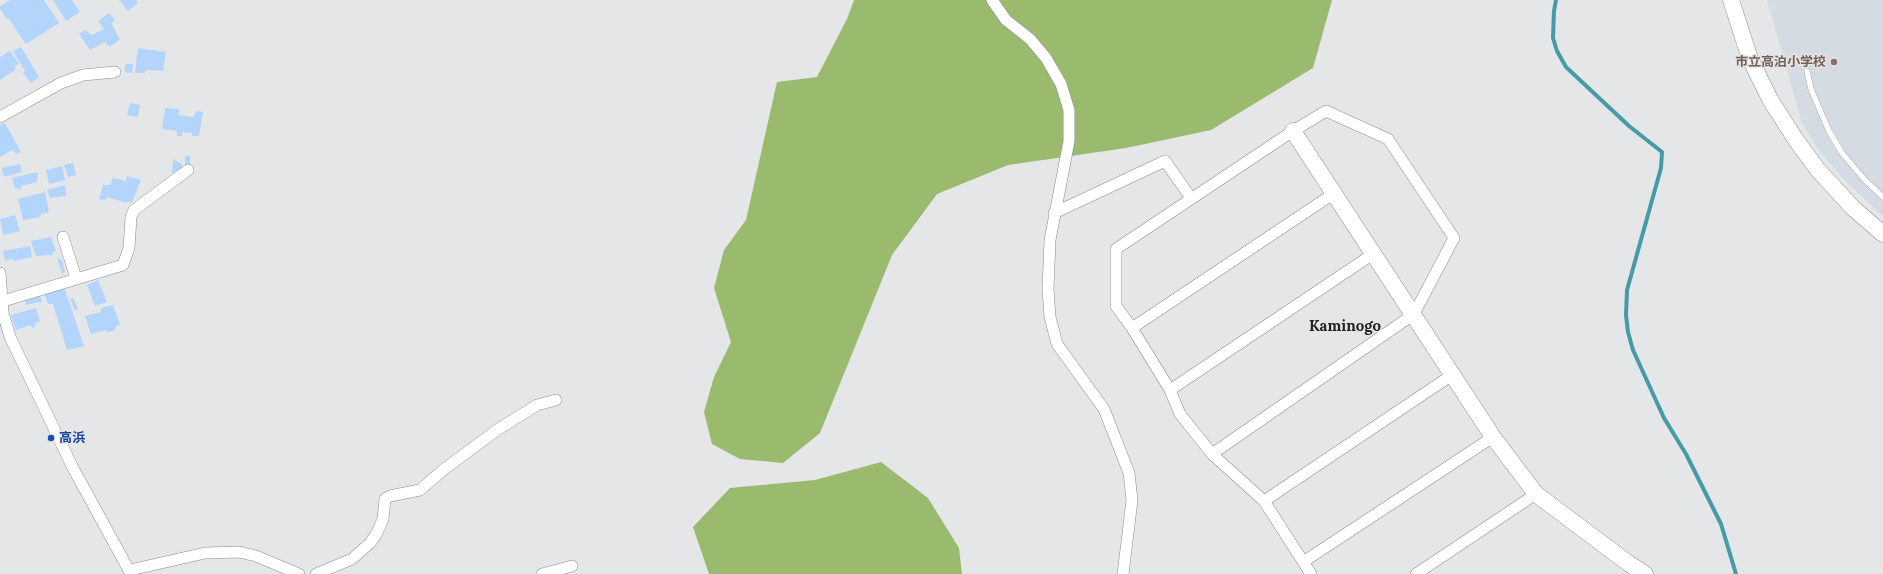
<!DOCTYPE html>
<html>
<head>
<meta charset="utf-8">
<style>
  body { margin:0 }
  canvas { display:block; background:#e4e6e8 }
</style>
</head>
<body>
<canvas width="1883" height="574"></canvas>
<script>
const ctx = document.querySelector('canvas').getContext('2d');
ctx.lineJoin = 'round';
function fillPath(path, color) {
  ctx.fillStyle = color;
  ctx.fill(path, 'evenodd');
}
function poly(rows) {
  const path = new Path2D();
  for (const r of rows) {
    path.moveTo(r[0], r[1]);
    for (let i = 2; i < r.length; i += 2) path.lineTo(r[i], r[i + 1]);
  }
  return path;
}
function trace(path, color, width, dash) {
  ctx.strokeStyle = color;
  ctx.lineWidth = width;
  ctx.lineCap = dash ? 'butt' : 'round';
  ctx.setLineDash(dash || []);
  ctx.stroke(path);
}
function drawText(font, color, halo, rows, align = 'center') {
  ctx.font = font + ' Lora,"Noto Sans JP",serif';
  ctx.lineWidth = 3;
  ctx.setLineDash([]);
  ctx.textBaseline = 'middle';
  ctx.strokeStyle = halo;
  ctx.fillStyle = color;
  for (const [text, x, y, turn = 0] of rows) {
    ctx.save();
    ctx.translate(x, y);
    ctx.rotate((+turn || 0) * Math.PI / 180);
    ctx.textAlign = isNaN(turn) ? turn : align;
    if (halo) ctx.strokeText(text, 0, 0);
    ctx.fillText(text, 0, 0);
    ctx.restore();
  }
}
const built = poly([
  [1767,0,1883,0,1883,216,1850,186,1820,152,1802,123]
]);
const forest = poly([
  [854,0,1332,0,1313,68,1211,130,1126,148,1008,165,937,194,892,255,820,433,783,463,740,459,712,444,704,412,714,377,731,342,714,288,724,250,746,220,777,82,817,77,847,19],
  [881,462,928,498,959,548,962,574,709,574,693,527,730,488,815,480]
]);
const stream = poly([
  [1556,0,1554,11,1553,38,1557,51,1566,67,1629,126,1662,152,1661,168,1627,290,1626,315,1628,332,1633,350,1664,418,1686,454,1721,524,1736,574]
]);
const building = poly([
  [10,0,44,0,59,23,26,44,9,19,7,19,0,9,0,6],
  [53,0,72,0,80,12,66,21],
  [119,0,136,0,138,3,128,11],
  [109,13,115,20,111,23,120,39,110,47,105,42,90,50,79,34,85,30,92,35,104,29,98,21],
  [21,47,39,77,31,83,23,73,25,71,13,51],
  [138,48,166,52,163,71,146,70,145,73,135,73],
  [10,51,19,64,15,66,15,70,0,80,0,57],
  [125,64,133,64,132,73,125,72],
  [130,103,140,105,138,117,127,115],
  [165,108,179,109,178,115,194,117,196,111,203,112,199,136,192,136,192,133,182,132,182,136,177,136,177,131,162,129],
  [5,123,21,152,16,154,12,150,0,157,0,125],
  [185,156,190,156,190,164,185,164],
  [173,159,182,164,183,168,172,173],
  [73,163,76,175,68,177,64,165],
  [20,164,22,172,4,177,2,168],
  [62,166,65,180,49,184,46,170],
  [32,173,38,173,37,182,21,186,21,189,15,188,12,178],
  [127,176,141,180,132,202,123,202,107,197,105,200,99,199,103,185,110,185,113,178,126,181],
  [65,185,66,196,50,198,47,190],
  [45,192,49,212,41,214,40,217,23,220,18,199],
  [15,215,20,231,3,235,0,219],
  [51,237,56,252,53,251,53,255,36,256,31,241],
  [30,246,32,257,14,261,12,259,5,261,3,251],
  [57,257,62,261,65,272,62,274],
  [98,280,107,302,95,306,87,285],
  [64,287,84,346,67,350,53,304,48,304,44,293],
  [40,294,42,303,39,302,26,305,25,298],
  [70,298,74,299,78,310,74,309],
  [113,305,120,325,116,326,115,330,108,332,105,330,91,334,85,316,101,312,101,308],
  [36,308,40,321,35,323,35,327,32,328,31,325,16,330,11,315]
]);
const lane = poly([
  [1807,71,1811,89,1819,108,1829,131,1842,153,1864,179,1883,197]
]);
const street = poly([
  [992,0,1006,20,1030,39,1046,58,1061,84,1069,110,1069,141,1050,240,1048,289,1050,317,1057,344,1104,409,1129,473,1132,500,1123,574],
  [0,117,61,83,83,75,115,72],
  [1054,213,1165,161,1191,198],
  [63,237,76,278],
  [0,273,3,313,10,337,73,468,131,574],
  [0,302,123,265,129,248,131,217,134,210,188,170],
  [1132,328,1333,194],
  [1170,390,1373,254],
  [1212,454,1414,314,1454,238,1388,139,1326,111,1293,131,1116,249,1116,306,1132,328,1170,390,1180,414,1212,454,1264,501,1311,574],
  [1264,501,1452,375],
  [1303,562,1493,437],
  [130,570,205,553,239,552,256,556,299,574],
  [316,574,352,559,370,543,377,533,383,519,385,499,390,496,420,490,443,470,497,430,537,405,556,400],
  [542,574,572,566],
  [1416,574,1536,494]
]);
const secondary = poly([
  [1731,0,1750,59,1771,101,1796,140,1818,170,1853,208,1883,234],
  [1293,131,1493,437,1536,494,1628,563,1645,574]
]);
const markers = [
  [1834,62,4,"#8d6e63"],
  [51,438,4,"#1a4fb4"]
];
const educationNames = [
  ["市立高泊小学校",1826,62]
];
const transitNames = [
  ["高浜",59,438]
];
const quarterNames = [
  ["Kaminogo",1345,327]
];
fillPath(built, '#d4dbe3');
fillPath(forest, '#9aba6e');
trace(stream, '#479aa7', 4);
fillPath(building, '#b3d5fc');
trace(lane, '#8b8d8f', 6);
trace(street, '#8b8d8f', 12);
trace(secondary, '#8b8d8f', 17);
trace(lane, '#fff', 5.5);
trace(street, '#fff', 11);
trace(secondary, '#fff', 16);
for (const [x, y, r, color] of markers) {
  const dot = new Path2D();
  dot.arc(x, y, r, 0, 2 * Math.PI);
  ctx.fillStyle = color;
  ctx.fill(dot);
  trace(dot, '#e4e6e8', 1.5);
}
drawText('bold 13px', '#785e54', '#e4e6e8', educationNames, 'right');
drawText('bold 13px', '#164399', '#e4e6e8', transitNames, 'left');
drawText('bold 15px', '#212223', '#e4e6e8', quarterNames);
</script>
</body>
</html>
